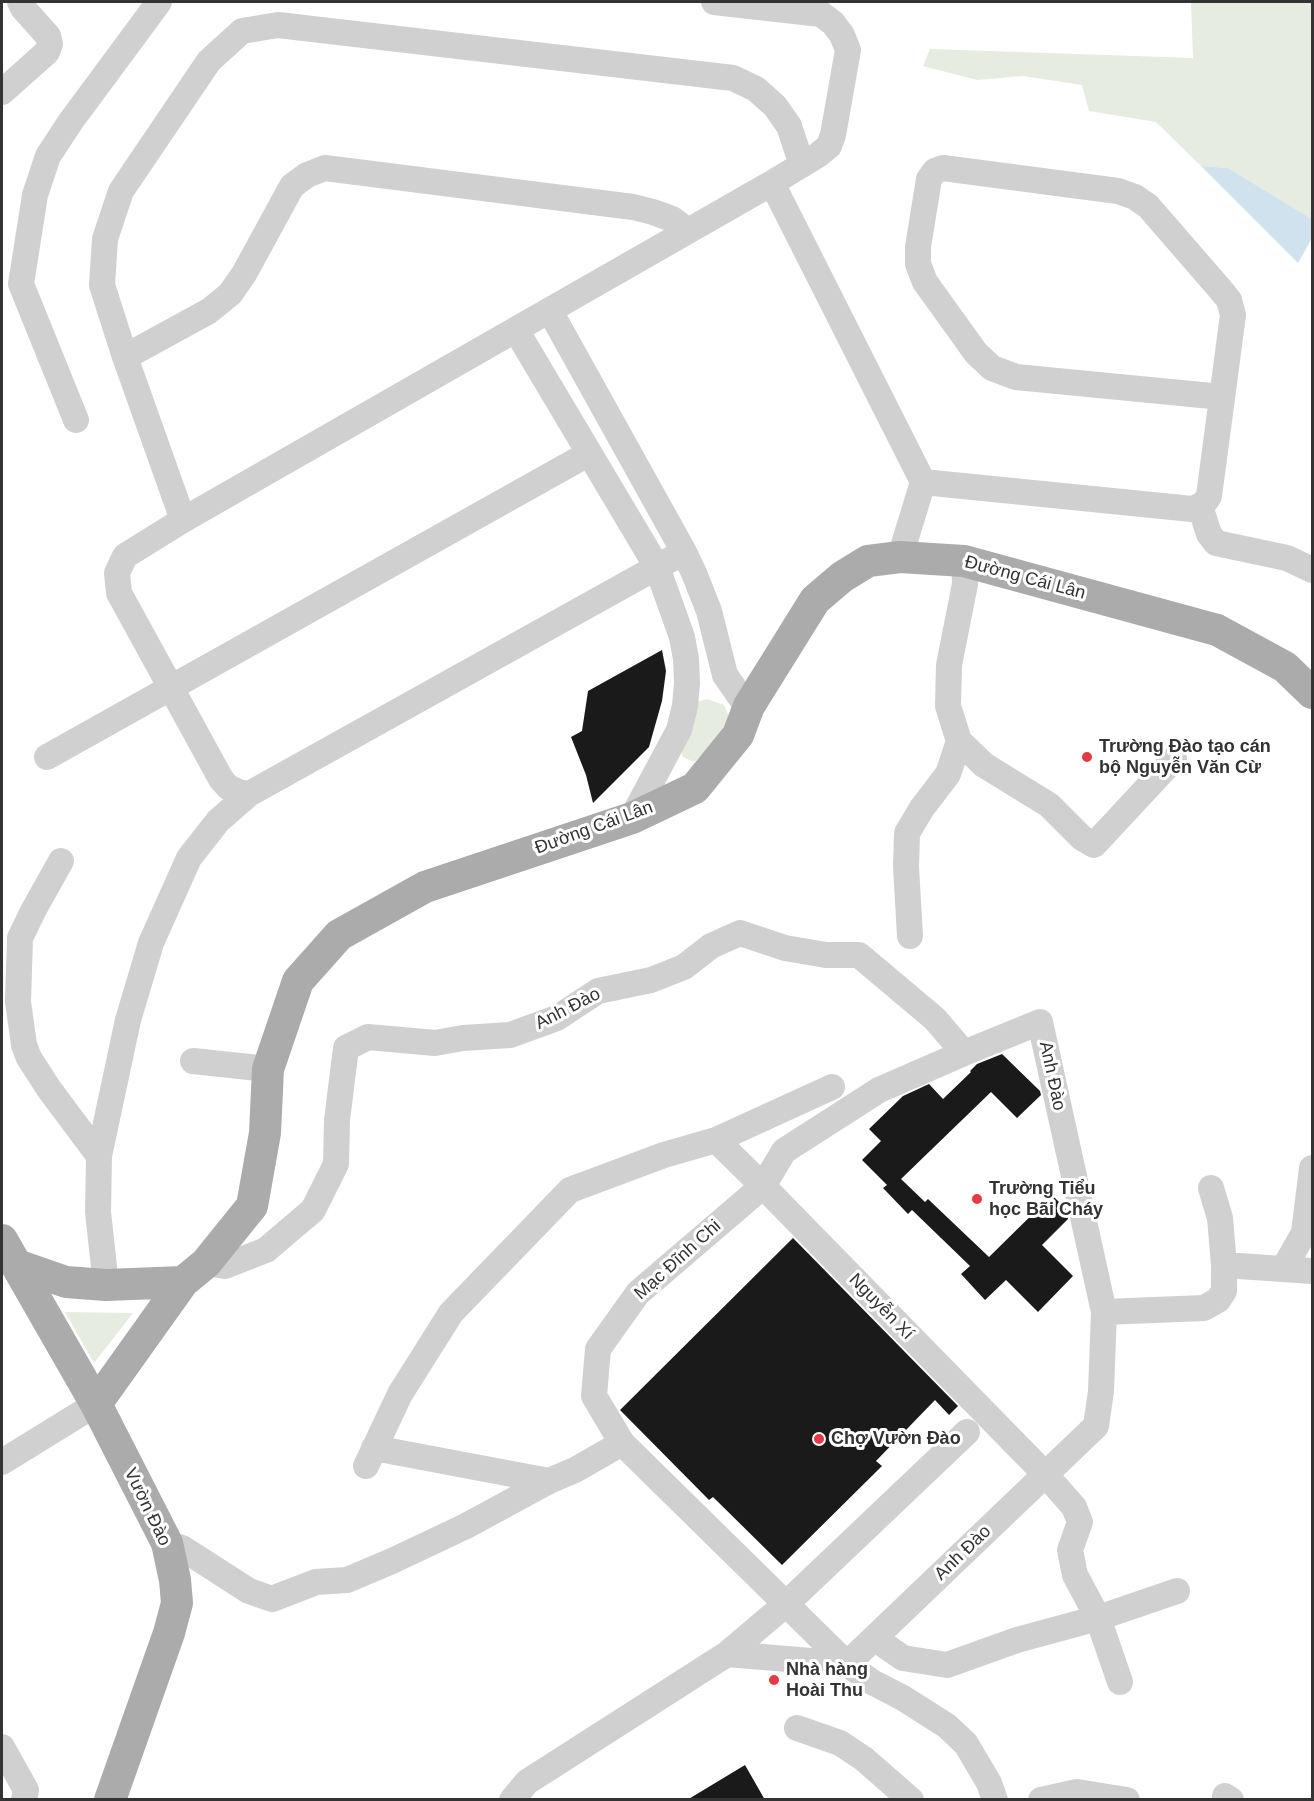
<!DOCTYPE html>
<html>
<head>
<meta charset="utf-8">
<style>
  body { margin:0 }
  #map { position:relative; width:1314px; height:1801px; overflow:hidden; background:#fff; font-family:Arial,sans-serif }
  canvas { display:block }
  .frame { position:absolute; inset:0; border:3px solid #333; pointer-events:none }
</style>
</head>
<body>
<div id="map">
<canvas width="1314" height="1801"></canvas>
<div class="frame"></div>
</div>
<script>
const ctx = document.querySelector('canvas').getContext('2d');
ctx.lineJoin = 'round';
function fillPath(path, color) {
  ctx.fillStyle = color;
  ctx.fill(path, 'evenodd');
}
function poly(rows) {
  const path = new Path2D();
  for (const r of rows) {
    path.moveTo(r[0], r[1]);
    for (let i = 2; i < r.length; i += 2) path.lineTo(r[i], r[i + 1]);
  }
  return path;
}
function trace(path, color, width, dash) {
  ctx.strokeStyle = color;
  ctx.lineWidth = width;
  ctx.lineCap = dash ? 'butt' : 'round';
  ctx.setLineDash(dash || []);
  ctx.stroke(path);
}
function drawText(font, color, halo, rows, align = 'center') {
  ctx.font = font + ' Arial,sans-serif';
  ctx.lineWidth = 6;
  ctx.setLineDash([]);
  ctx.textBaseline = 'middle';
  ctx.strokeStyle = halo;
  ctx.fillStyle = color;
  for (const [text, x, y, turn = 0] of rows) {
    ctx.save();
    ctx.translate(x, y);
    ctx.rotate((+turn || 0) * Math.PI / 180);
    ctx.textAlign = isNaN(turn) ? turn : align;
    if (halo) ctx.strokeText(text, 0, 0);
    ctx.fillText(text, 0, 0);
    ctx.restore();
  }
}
const green = poly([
  [1191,2,1312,2,1312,219,1228,168,1201,166,1156,122,1089,111,1082,85,1023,76,977,80,923,66,930,49,1193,58],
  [707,699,724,705,729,717,719,736,710,748,694,762,683,757,680,748,697,702],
  [65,1312,133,1313,94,1363]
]);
const water = poly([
  [1201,166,1228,168,1312,219,1312,238,1298,263]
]);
const building = poly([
  [662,650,666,671,662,701,649,747,593,803,586,775,571,737,582,731,588,691],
  [1002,1054,1040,1091,1041,1095,1017,1118,991,1092,901,1179,925,1202,928,1199,989,1257,1052,1195,1066,1209,1068,1219,1042,1245,1073,1276,1038,1312,1006,1280,985,1300,961,1274,970,1266,912,1210,908,1214,883,1188,887,1185,862,1160,881,1141,869,1129,903,1096,929,1084,943,1099,971,1072,970,1071,977,1064],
  [793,1238,958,1406,949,1415,935,1400,876,1461,882,1466,782,1565,713,1497,709,1500,620,1410],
  [745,1765,765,1800,687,1800]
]);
const minor = poly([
  [2,92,47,52,50,44,48,36,23,8,20,2],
  [772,183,923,482,900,557],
  [550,311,684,552,694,573,709,611,725,675,741,698,749,706],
  [516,330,657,567,682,637,686,659,687,683,685,706,679,730,632,818],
  [125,357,209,311,230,294,244,274,292,186,307,175,325,168,633,207,653,212,672,219,688,231],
  [76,420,21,284,35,195,48,156,71,121,159,2],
  [923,482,1192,509,1200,506,1205,502,1209,496,1233,315,1229,300,1220,289,1148,206,1135,197,1118,191,943,168,935,171,929,179,918,247,918,264,925,282,976,353,992,368,1016,377,1222,397],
  [1200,506,1209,534,1216,543,1287,558,1312,570],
  [183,520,125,357,102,285,105,239,121,191,209,61,242,31,278,25,733,78,756,89,775,106,789,126,802,165],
  [684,552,249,794,238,792,228,787,221,779,119,593,117,573,125,556,183,520,772,183,818,155,829,146,833,135,848,50,842,35,833,23,821,14,714,2],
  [964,561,965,584,949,665,948,706,959,741,984,765,1049,805,1082,838,1094,845,1174,759],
  [47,757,588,454],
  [61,861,33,911,20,938,18,1002,22,1030,24,1045,29,1058,49,1089,99,1156],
  [910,936,906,867,907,833,922,808,948,774,959,741],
  [964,1053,879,1090,784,1151,763,1186,638,1293,598,1349,594,1396,622,1443,847,1664,872,1682,903,1698,947,1726,966,1744,989,1783,995,1800],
  [193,1061,268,1069],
  [716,1140,763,1186,1045,1474,1074,1507,1080,1522,1070,1550,1075,1575,1098,1618,1120,1682],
  [1211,1188,1220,1218,1224,1265],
  [206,1263,225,1266,266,1250,313,1210,336,1164,337,1120,346,1048,368,1037,435,1043,463,1038,510,1035,557,1018,598,991,651,980,684,967,711,946,740,933,785,948,826,955,859,955,935,1019,964,1053,1040,1022,1104,1312,1101,1391,1096,1426,847,1664,727,1654],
  [1284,1268,1304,1233,1312,1168],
  [106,1285,98,1212,99,1156,128,1020,151,943,189,858,218,821,249,794],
  [1104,1312,1204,1308,1218,1300,1224,1291,1224,1265,1312,1271],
  [374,1448,549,1481],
  [2,1462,96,1404],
  [366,1466,400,1394,451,1313,570,1190,664,1155,716,1140,832,1087],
  [167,1543,182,1548,249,1591,272,1599,316,1582,347,1580,392,1561,466,1526,549,1481,575,1470,622,1443],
  [874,1638,903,1658,947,1665,1017,1640,1098,1618,1177,1591],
  [797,1728,840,1743,864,1759,911,1800],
  [2,1747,26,1790,24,1800],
  [1225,1796,1231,1800],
  [512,1800,527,1782,727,1654,786,1604,967,1432],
  [1041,1800,1077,1792,1127,1800]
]);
const major = poly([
  [2,1240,96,1404,167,1543,175,1580,177,1603,169,1633,110,1800],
  [17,1265,66,1282,106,1285,183,1282],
  [96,1404,183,1282,206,1263,252,1206,265,1133,268,1069,298,981,339,935,425,887,632,818,695,788,738,735,749,706,815,600,842,577,868,561,900,557,964,561,1217,630,1285,667,1312,693]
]);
const markers = [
  [1087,757,6,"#e63946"],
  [977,1199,6,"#e63946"],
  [819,1439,6,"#e63946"],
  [774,1680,6,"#e63946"]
];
const streetNames = [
  ["Đường Cái Lân",1025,578,15],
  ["Đường Cái Lân",594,828,-20],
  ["Anh Đào",568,1009,-27],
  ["Anh Đào",1052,1076,78],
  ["Mạc Đĩnh Chi",678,1260,-42],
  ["Nguyễn Xí",881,1307,46],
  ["Vườn Đào",147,1507,64],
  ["Anh Đào",963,1553,-44]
];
const poiNames = [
  ["Trường Đào tạo cán",1099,747],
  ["bộ Nguyễn Văn Cừ",1099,768],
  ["Trường Tiểu",989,1189],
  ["học Bãi Cháy",989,1210],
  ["Chợ Vườn Đào",831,1439],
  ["Nhà hàng",786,1670],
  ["Hoài Thu",786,1691]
];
fillPath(green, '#e6ecdf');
fillPath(water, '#cfe2ee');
fillPath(building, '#1a1a1a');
trace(minor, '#d0d0d0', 26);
trace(major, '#ababab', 32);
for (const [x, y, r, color] of markers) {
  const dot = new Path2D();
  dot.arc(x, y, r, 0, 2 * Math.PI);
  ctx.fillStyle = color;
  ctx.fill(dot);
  trace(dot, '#fff', 2);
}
drawText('18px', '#333', '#fff', streetNames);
drawText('bold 18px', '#333', '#fff', poiNames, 'left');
</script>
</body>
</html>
